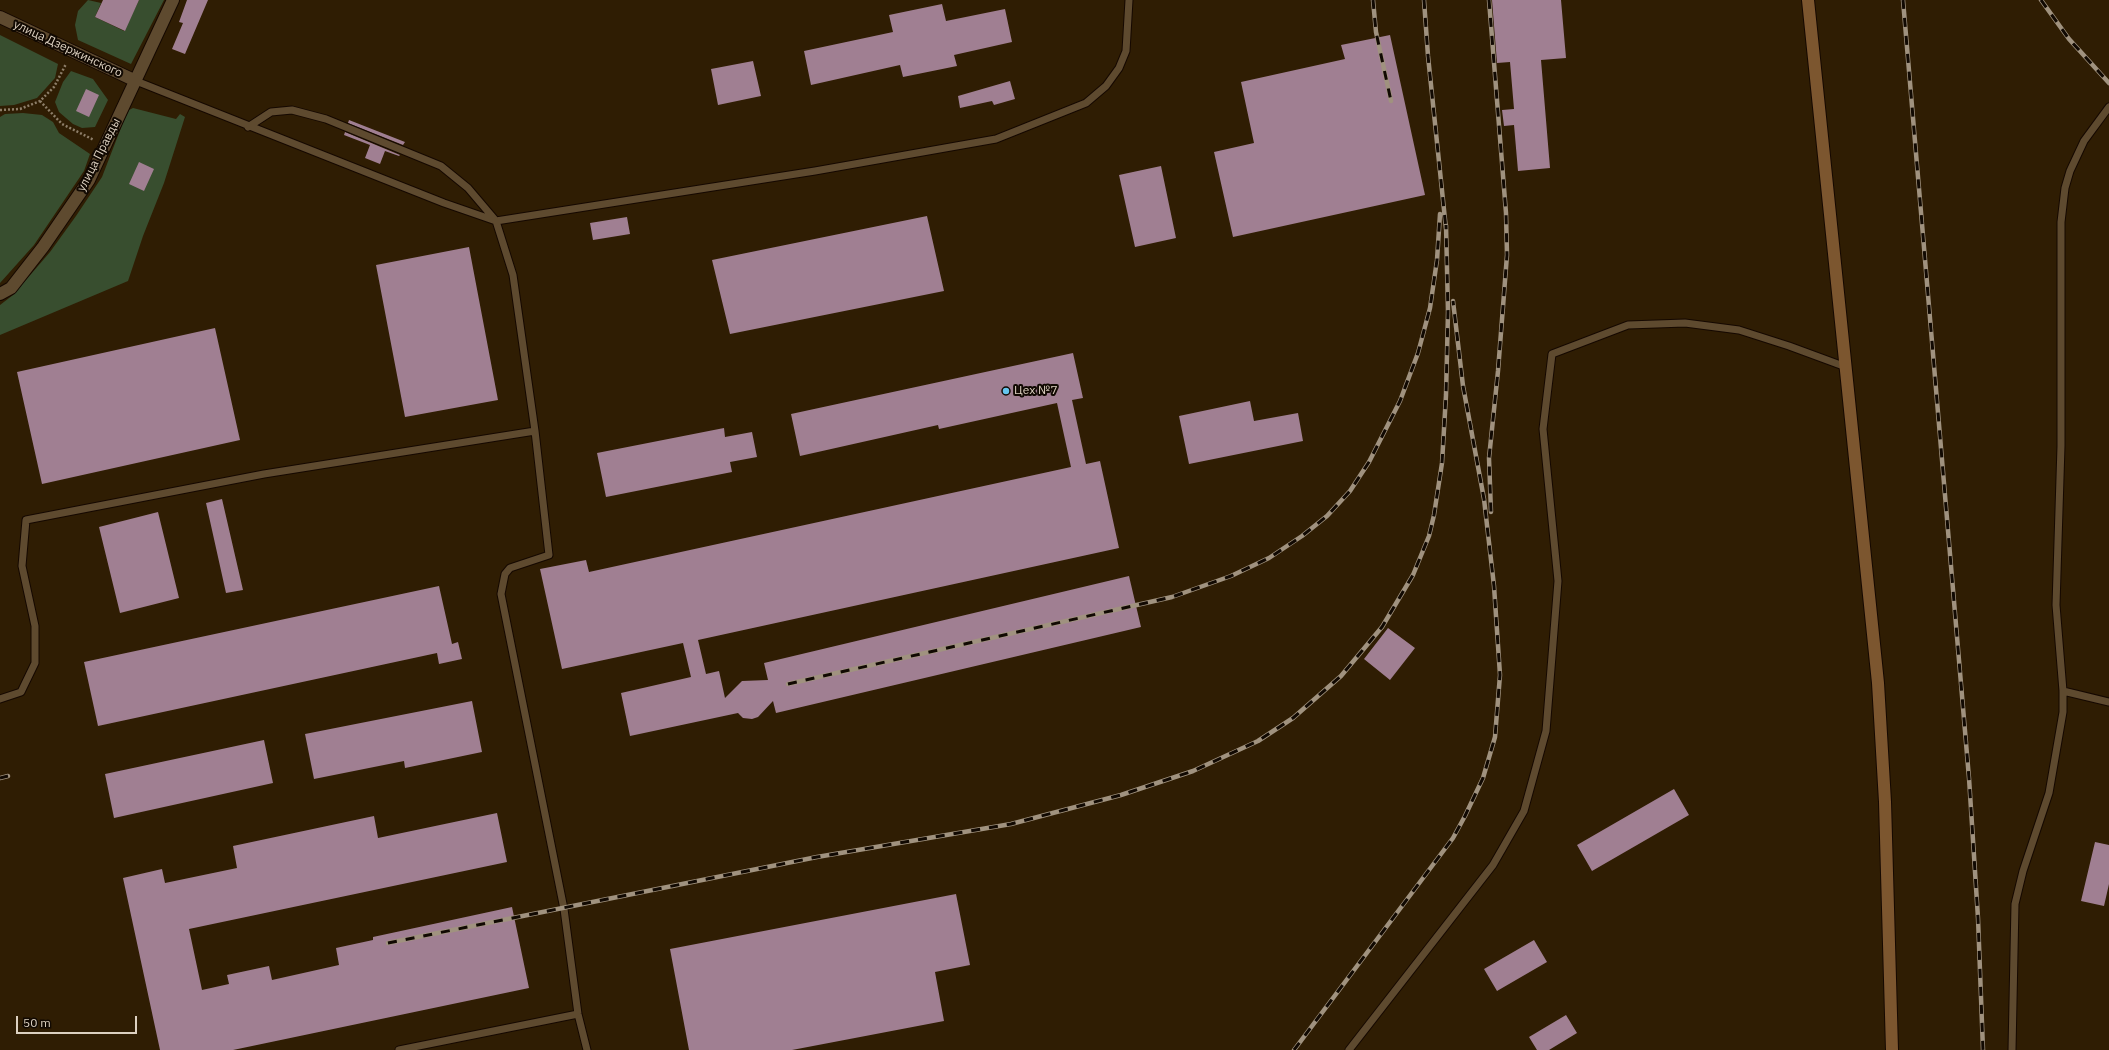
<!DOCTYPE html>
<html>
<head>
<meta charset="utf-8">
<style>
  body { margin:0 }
  #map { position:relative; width:2109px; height:1050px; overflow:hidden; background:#2f1d03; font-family:"IBM Plex Sans",sans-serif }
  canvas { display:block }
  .scale { position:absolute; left:16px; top:1016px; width:121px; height:18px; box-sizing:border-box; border:2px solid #ddd1c1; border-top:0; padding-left:5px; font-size:12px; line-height:14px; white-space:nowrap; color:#ddd1c1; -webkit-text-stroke:3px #110902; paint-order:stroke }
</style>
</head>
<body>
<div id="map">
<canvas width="2109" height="1050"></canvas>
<div class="scale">50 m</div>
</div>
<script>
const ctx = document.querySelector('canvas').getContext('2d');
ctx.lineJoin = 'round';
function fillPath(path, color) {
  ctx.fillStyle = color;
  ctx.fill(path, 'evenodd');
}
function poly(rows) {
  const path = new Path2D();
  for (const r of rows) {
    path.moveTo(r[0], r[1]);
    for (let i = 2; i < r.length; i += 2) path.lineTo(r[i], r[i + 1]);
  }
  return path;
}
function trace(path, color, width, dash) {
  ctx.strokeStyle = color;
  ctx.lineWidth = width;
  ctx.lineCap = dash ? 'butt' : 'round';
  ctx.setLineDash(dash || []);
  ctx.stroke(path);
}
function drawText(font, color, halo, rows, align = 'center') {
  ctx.font = font + ' "IBM Plex Sans",sans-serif';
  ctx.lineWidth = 4;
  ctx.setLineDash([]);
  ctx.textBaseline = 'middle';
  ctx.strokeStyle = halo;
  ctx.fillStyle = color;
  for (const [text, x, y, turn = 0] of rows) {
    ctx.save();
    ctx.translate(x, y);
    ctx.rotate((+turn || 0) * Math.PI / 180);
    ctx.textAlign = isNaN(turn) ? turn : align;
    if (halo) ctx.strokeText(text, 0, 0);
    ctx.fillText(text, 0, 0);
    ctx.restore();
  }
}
const green = poly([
  [88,0,101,3,95,17,124,31,139,0,164,0,131,64,78,40,75,25,78,11],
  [0,35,58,64,55,78,37,98,14,105,0,106],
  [71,71,93,79,108,100,95,127,82,128,73,124,59,112,55,102,63,82],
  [133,108,176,119,180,114,185,117,164,183,143,236,128,281,0,335,0,305,13,295,50,252,76,216,102,177,124,120,129,110],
  [23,113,42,115,53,122,59,133,90,154,84,171,34,245,0,283,0,117,5,114]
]);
const building = poly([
  [103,0,139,0,125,31,95,17],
  [187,0,208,0,185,54,172,49,183,23,179,22],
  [1492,0,1561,0,1566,58,1541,60,1550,168,1518,171,1514,125,1504,126,1502,110,1514,109,1510,62,1497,63],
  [942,4,946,21,1005,9,1012,42,954,55,957,66,903,77,900,65,811,85,804,51,893,32,889,15],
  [1390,35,1425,195,1233,237,1214,152,1254,143,1241,82,1345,59,1341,45],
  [753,61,761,96,718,105,711,69],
  [1010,81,1015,99,994,105,992,101,960,108,958,96],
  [86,89,99,95,89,117,76,111],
  [349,120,405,142,403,145,348,123],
  [345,132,400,155,399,156,385,151,380,164,365,158,370,145,344,135],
  [139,162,154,169,144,191,129,184],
  [1161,166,1176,238,1135,247,1119,175],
  [927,216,944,291,730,334,712,260],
  [627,217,630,234,593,240,590,223],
  [469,247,498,400,405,417,376,265],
  [215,328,240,440,42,484,17,372],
  [1073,353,1083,398,1072,400,1086,464,1100,461,1119,548,698,640,706,674,719,671,725,698,742,681,768,680,764,663,1129,576,1141,627,776,713,773,701,758,717,752,719,743,718,738,713,630,736,621,693,691,677,683,643,562,669,540,569,586,560,589,572,1071,467,1057,403,939,429,938,425,800,456,791,414],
  [1250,401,1254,421,1298,413,1303,441,1189,464,1179,416],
  [724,428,725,437,752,432,757,457,730,462,732,472,606,497,597,453],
  [222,499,243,590,226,593,206,503],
  [158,512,179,598,120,613,99,527],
  [439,586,452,644,458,642,462,659,439,664,437,653,98,726,84,662],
  [1388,628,1415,648,1390,680,1364,659],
  [472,701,482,752,405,768,404,761,314,779,305,734],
  [264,740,273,783,114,818,105,774],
  [1674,789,1689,815,1592,871,1577,845],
  [497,813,507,862,189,929,202,990,229,984,227,975,269,966,272,980,339,965,336,948,373,940,373,937,512,907,529,988,233,1050,160,1050,123,878,162,869,165,883,237,868,233,846,374,816,378,838],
  [2095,842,2109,845,2109,884,2104,906,2081,901],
  [956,894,970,965,935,972,944,1021,792,1050,689,1050,670,949],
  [1534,940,1547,962,1497,991,1484,969],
  [1566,1015,1577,1033,1549,1050,1537,1050,1529,1037]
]);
const path = poly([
  [40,101,62,124,94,140],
  [0,110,20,109,40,101,54,87,66,64]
]);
const service = poly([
  [248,127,271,112,292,110,326,119,441,166,468,188,496,221,815,171,996,139,1086,103,1106,86,1119,68,1126,51,1129,0],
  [535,431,549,555,510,568,505,574,501,594,564,909,578,1014,587,1050],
  [2063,691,2109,702],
  [0,699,21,692,35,663,35,626,22,566,26,520,264,474,535,431,513,275,496,221,444,203,136,81],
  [399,1050,578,1014],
  [1349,1050,1493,865,1524,811,1546,731,1558,581,1543,429,1552,354,1628,325,1685,323,1739,330,1789,346,1846,367],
  [2012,1050,2015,904,2023,871,2049,793,2063,712,2063,691,2056,605,2061,446,2061,222,2065,188,2070,171,2084,141,2109,107]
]);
const minor = poly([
  [0,17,136,81],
  [0,294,11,288,43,247,89,180,173,0]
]);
const secondary = poly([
  [1808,0,1878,683,1885,802,1892,1050]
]);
const rail = poly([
  [1373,0,1376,32,1391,101],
  [1424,0,1428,56,1446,229],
  [1489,0,1506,213,1507,255,1498,371,1489,458,1491,512],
  [1903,0,1969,778,1978,918,1983,1050],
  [2041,0,2069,39,2109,83],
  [788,684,1172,597,1231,576,1269,558,1302,536,1327,516,1350,491,1369,462,1400,401,1418,353,1430,308,1437,260,1440,214],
  [0,778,8,776],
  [388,943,817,857,1011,824,1121,795,1193,771,1258,741,1293,718,1341,676,1382,627,1413,575,1429,536,1434,515,1442,463,1446,395,1448,312,1446,225],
  [1294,1050,1453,838,1465,816,1483,778,1495,737,1500,675,1494,586,1484,499,1463,386,1453,301]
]);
const markers = [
  [1006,391,4,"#65c5ee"]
];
const streetNames = [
  ["улица Дзержинского",68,49,25],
  ["улица Правды",99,155,-63]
];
const poiNames = [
  ["Цех №7",1014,391]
];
fillPath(green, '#384e2f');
fillPath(building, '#a07f92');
trace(service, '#150800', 9);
trace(minor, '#150800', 14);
trace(secondary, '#150800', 14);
trace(path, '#8d7e69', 2.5, [2, 2]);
trace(service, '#5e4a2f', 7);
trace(minor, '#5e4a2f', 12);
trace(secondary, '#7c562f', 12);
trace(rail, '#a0927f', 4.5);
trace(rail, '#110902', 3, [9]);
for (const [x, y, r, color] of markers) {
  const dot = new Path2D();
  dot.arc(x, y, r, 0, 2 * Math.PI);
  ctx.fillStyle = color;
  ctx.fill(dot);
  trace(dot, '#110902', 1.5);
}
drawText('12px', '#ddd1c1', '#110902', streetNames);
drawText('12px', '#ddd1c1', '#110902', poiNames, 'left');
</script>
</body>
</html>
